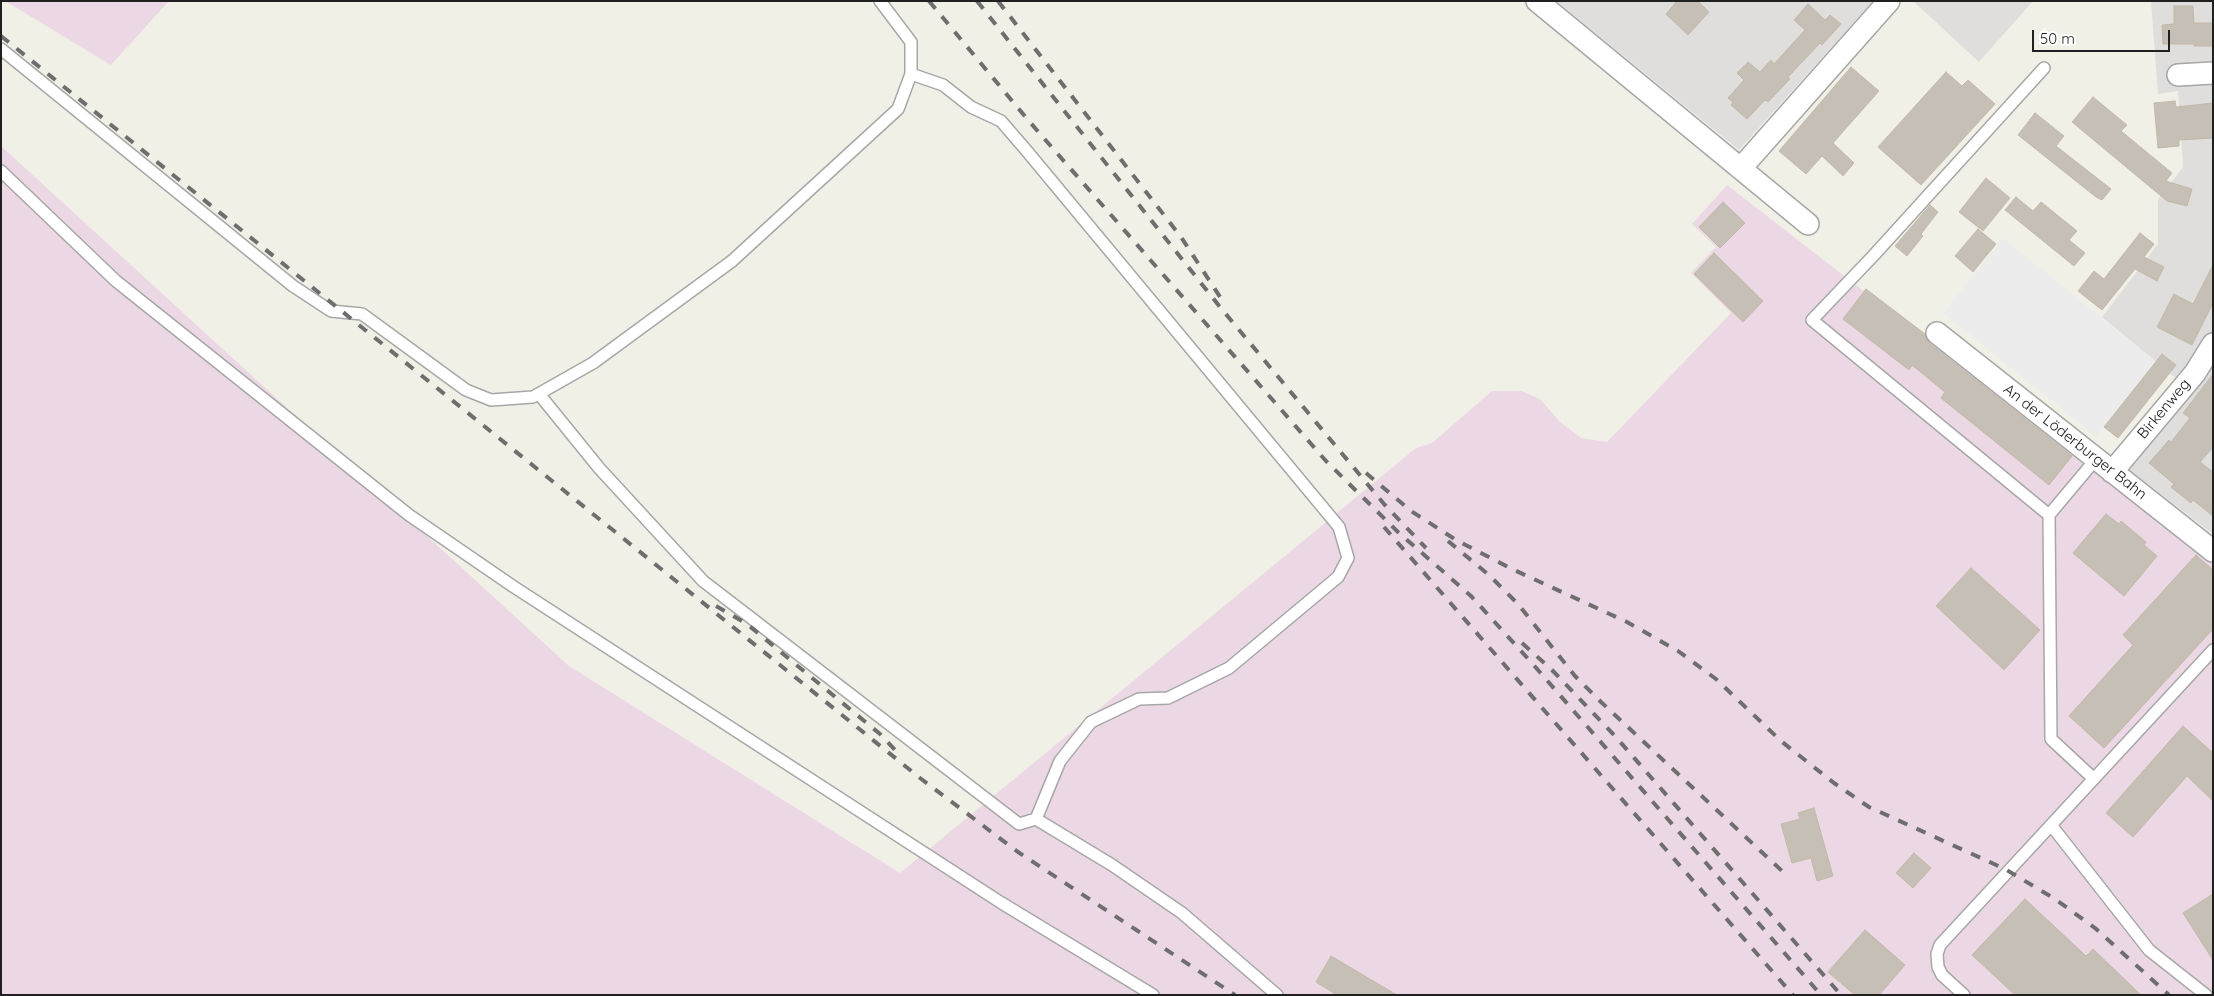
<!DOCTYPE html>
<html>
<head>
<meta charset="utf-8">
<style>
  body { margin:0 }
  #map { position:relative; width:2214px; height:996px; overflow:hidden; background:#f1f0e6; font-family:Quicksand,sans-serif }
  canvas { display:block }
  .frame { position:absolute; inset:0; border:2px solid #202020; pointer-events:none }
  .scale { position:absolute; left:2032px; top:30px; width:138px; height:22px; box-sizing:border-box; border:2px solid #202020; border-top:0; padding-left:6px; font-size:15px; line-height:18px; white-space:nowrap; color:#202020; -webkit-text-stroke:4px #fff; paint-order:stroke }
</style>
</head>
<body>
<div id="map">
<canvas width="2214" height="996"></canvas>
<div class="frame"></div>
<div class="scale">50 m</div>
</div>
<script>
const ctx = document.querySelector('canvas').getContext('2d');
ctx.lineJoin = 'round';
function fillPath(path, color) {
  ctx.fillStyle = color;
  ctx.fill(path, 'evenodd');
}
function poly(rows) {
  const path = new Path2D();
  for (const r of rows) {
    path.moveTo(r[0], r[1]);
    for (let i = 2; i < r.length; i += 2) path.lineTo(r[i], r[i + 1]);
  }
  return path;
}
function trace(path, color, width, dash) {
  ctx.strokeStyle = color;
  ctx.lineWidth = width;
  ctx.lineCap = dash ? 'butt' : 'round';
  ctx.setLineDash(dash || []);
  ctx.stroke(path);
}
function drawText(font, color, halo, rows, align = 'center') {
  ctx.font = font + ' Quicksand,sans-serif';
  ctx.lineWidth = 5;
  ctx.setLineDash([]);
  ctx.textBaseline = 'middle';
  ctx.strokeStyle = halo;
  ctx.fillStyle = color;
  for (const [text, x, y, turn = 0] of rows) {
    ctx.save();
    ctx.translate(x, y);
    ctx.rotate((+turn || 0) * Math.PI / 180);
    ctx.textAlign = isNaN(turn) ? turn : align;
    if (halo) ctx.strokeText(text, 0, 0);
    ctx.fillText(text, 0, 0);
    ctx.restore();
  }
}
const residential = poly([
  [1556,1,1873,1,1739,150],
  [1913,1,2033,1,1979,62],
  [2151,1,2213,1,2213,534,2127,468,2190,390,2102,317,2158,244,2158,200,2183,167,2178,91,2158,94]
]);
const industrial = poly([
  [5,1,169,1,111,65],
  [1,146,569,666,900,873,1416,448,1432,443,1492,391,1521,391,1540,399,1560,422,1581,438,1607,442,1731,313,1691,273,1716,247,1692,224,1727,185,2213,562,2213,995,1,995]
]);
const parking = poly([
  [2003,238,2155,361,2096,437,1943,313]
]);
const building = poly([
  [1677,1,1698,1,1709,12,1688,35,1666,14,1677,1],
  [1808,4,1825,20,1830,15,1841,24,1822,45,1820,43,1788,77,1790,79,1768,102,1765,100,1747,119,1731,105,1733,102,1728,98,1744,80,1737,73,1748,62,1760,72,1771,60,1774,64,1805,30,1794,20,1808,4],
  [2174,6,2193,6,2194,23,2213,23,2213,46,2194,46,2194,44,2163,44,2162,25,2174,24,2174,6],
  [1851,67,1879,91,1833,143,1854,163,1843,176,1822,156,1806,174,1779,151,1851,67],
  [1946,72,1962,86,1968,80,1995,104,1921,185,1878,147,1946,72],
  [2093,97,2127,125,2121,131,2172,173,2166,181,2192,189,2187,206,2167,201,2072,122,2093,97],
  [2175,101,2176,107,2213,103,2213,138,2179,140,2179,146,2158,148,2154,103,2175,101],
  [2035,113,2064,136,2056,146,2111,189,2102,200,2096,197,2018,135,2035,113],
  [1986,178,2010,198,1983,231,1959,212,1986,178],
  [2016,197,2033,211,2041,202,2077,231,2069,240,2085,253,2074,266,2005,210,2016,197],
  [1723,202,1745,223,1720,248,1699,227,1723,202],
  [1930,205,1938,212,1921,234,1923,236,1907,256,1895,246,1930,205],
  [1978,229,1996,244,1973,272,1955,256,1978,229],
  [2140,233,2154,244,2144,257,2164,267,2157,281,2135,269,2102,310,2078,291,2094,271,2104,279,2140,233],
  [1714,253,1763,301,1743,322,1694,274,1714,253],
  [2213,265,2213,303,2192,345,2157,327,2174,294,2193,304,2213,265],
  [1866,289,1925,334,1929,343,2072,456,2049,485,1941,398,1945,392,1912,365,1909,370,1843,319,1866,289],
  [2162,354,2176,365,2118,438,2104,427,2162,354],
  [2213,374,2213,447,2200,462,2213,472,2213,516,2193,500,2191,503,2171,487,2174,484,2149,463,2169,440,2171,442,2190,418,2183,413,2213,374],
  [2106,514,2119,524,2121,521,2146,542,2144,545,2157,556,2124,596,2073,553,2106,514],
  [2196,555,2213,570,2213,629,2104,748,2069,716,2133,645,2123,635,2196,555],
  [1971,568,2040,630,2004,670,1936,606,1971,568],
  [2183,726,2213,753,2213,801,2187,776,2133,837,2106,813,2183,726],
  [1814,808,1833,876,1817,881,1811,858,1792,863,1781,824,1800,819,1798,813,1814,808],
  [1914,853,1931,868,1913,888,1896,873,1914,853],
  [2213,894,2213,960,2183,913,2213,894],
  [2025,899,2086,956,2093,949,2141,995,2015,995,1972,955,2025,899],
  [1865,930,1905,965,1879,995,1855,995,1828,972,1865,930],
  [1331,956,1397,995,1337,995,1316,982,1331,956]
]);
const service = poly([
  [1,49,293,286,331,311,362,314,466,390,491,400,533,397,593,363,732,261,898,109,911,74,911,42,880,1],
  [2044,68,1874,255,1812,320,2049,515],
  [1,171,116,281,409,515,514,587,1000,902,1153,995],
  [539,394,599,468,703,581,1019,824,1036,819,1060,761,1091,722,1139,699,1168,698,1229,668,1338,577,1348,558,1339,527,1026,150,1001,121,971,107,943,85,911,74],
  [2094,779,2051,739,2049,515,2096,459],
  [1036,819,1112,865,1182,913,1277,995],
  [2051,825,2149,950,2206,995],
  [1964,995,1942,975,1938,967,1937,954,1940,945,2213,650]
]);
const minor = poly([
  [1537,1,1808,224],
  [2178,75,2213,73],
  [1741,168,1889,1],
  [1937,333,2213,551],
  [2112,472,2195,373,2213,344]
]);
const rail = poly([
  [929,1,1028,120,1326,461,1398,532,1471,596,1531,662,1821,995],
  [977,1,1220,307,1384,504,1426,548],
  [998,1,1181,237,1224,303],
  [1,36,920,778,1018,852,1235,995],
  [1366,473,1411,511,1456,540,1512,569,1627,622,1678,651,1716,679,1781,741,1834,783,1869,807,2005,869,2055,899,2095,928,2169,995],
  [1384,527,1793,995],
  [1448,541,1489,575,1518,604,1575,676,1601,702,1782,871],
  [716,606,747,624,765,639,880,734,895,750],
  [1522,643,1552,670,1615,736,1841,995]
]);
const streetNames = [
  ["Birkenweg",2164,409,-50],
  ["An der Löderburger Bahn",2075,442,38]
];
fillPath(residential, '#dfdedd');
fillPath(industrial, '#ebd8e4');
fillPath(parking, '#ececec');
fillPath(building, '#c6bfb5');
trace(building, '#c4b9a8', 1);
trace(service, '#a7a7a7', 14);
trace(minor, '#a7a7a7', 24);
trace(service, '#fff', 11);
trace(minor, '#fff', 21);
trace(rail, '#6e6e6e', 4, [10, 10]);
drawText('15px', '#202020', '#fff', streetNames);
</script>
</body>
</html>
